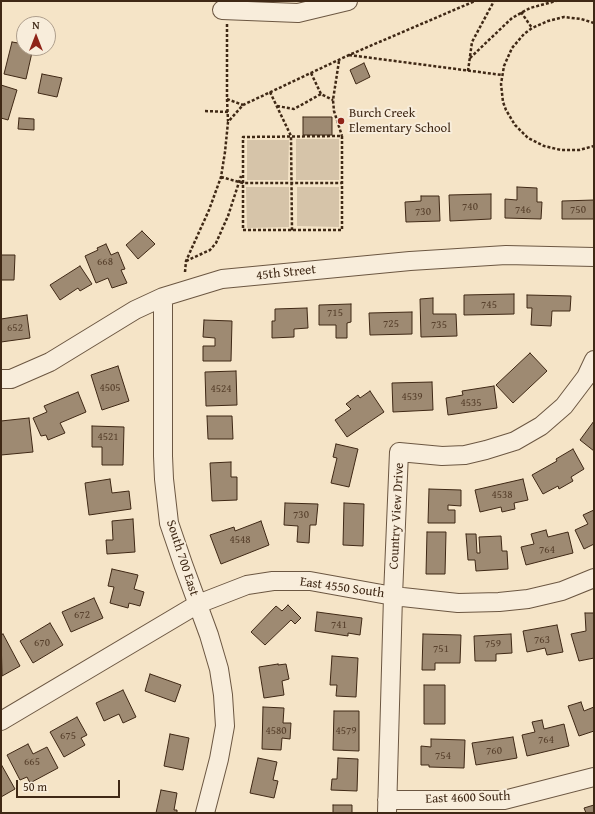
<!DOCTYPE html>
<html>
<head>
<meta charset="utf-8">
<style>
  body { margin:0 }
  #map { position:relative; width:595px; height:814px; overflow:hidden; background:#f5e4c7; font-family:"Gentium Book Plus",serif }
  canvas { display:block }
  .frame { position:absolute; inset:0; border:2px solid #3f2815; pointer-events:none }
  .north { position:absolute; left:16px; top:16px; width:40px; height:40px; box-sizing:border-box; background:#f8eddb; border:1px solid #ae9e8c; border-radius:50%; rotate:0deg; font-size:11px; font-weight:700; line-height:16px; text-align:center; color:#3f2815 }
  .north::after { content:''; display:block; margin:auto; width:14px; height:18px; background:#8f2418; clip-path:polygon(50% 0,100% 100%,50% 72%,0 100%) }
  .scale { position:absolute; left:16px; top:780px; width:104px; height:18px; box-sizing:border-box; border:2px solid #3f2815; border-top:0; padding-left:5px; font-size:12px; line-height:14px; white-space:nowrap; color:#3f2815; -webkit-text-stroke:3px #f8eddb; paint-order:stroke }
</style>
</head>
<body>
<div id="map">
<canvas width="595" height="814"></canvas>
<div class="frame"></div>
<div class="north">N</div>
<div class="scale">50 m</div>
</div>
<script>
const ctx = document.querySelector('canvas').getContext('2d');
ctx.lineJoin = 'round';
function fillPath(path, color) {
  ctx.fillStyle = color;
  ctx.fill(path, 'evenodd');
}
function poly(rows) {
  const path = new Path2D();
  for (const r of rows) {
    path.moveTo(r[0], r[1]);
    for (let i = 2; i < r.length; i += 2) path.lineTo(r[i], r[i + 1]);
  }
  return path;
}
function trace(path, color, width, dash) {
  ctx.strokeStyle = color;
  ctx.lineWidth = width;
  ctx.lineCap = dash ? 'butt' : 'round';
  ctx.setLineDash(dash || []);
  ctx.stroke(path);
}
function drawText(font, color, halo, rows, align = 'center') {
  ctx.font = font + ' "Gentium Book Plus",serif';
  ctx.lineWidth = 4;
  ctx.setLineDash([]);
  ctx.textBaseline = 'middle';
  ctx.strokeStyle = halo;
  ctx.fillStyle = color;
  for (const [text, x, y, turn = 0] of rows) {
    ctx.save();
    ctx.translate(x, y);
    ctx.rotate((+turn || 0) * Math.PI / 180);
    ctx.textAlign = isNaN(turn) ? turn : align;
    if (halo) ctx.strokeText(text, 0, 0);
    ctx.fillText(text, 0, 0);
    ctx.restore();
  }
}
const green = poly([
  [296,139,339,139,339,180,296,180],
  [247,140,289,140,288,180,247,180],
  [246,187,289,187,289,227,247,228],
  [297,187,339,187,339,227,297,226]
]);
const building = poly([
  [12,42,24,44,24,48,33,48,26,79,4,74,12,42],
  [364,63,370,77,356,84,350,70,364,63],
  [42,74,62,78,57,97,38,93,42,74],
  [1,85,17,90,8,120,1,118,1,85],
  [303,117,332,117,332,135,303,135,303,117],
  [19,118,34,119,34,130,18,129,19,118],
  [517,187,537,188,537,202,542,202,541,219,505,218,505,199,517,200,517,187],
  [491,194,491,219,450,221,449,195,491,194],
  [421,196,439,196,440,221,406,222,405,202,421,201,421,196],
  [594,200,594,219,562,219,562,201,594,200],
  [142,231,155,244,138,259,126,245,142,231],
  [106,244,111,255,118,252,125,269,121,270,127,283,112,288,108,278,96,283,85,256,98,250,97,248,106,244],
  [1,255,15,255,14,280,1,280,1,255],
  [80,266,92,284,80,291,78,288,60,300,50,285,80,266],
  [514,294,514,314,464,315,464,295,514,294],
  [527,295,571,296,570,311,552,311,551,326,531,325,532,308,527,308,527,295],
  [433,298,433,314,456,314,457,336,421,337,420,299,433,298],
  [351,304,351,322,347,323,347,338,336,338,336,325,319,325,319,305,351,304],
  [307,308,308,328,294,329,294,337,272,338,272,321,275,321,275,309,307,308],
  [412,312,412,334,370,335,369,313,412,312],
  [27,315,30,338,1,342,1,319,27,315],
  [204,320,232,321,231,361,203,361,203,346,215,346,215,338,203,337,204,320],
  [530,353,547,371,513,403,496,385,530,353],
  [118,366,129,401,102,410,91,375,118,366],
  [236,371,237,405,206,406,205,372,236,371],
  [432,382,433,410,393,412,392,383,432,382],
  [494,386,497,408,448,415,446,398,463,395,462,391,494,386],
  [370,391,384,412,347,437,335,420,351,409,346,404,358,395,360,398,370,391],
  [78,392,86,412,60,423,65,433,48,440,46,435,41,436,33,418,47,412,44,406,78,392],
  [207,416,232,416,233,439,208,439,207,416],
  [29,418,33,452,1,455,1,421,29,418],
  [594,421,594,451,580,440,594,421],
  [92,426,124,427,123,465,102,465,102,447,92,447,92,426],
  [336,444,358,449,349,487,331,483,337,458,333,457,336,444],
  [573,449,584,469,571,477,573,481,559,489,558,486,543,494,532,475,557,461,556,459,573,449],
  [231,462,231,477,237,477,237,500,212,501,210,463,231,462],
  [110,479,112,493,129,491,131,509,89,515,85,483,110,479],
  [523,479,528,500,514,503,515,509,502,512,501,507,480,512,475,490,523,479],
  [429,489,461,490,461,506,448,505,448,510,455,510,455,523,428,523,429,489],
  [285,503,318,504,316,525,310,525,309,543,297,542,298,526,284,525,285,503],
  [344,503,364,504,363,546,343,545,344,503],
  [594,510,594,544,584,549,575,530,588,524,583,515,594,510],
  [133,519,135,552,107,554,106,540,113,540,112,521,133,519],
  [261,521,269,545,221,564,210,535,234,527,235,531,261,521],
  [546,530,548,537,568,532,573,553,526,565,521,547,534,544,531,534,546,530],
  [427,532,446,532,445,574,426,574,427,532],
  [466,534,476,534,477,553,480,553,479,537,501,536,502,551,507,551,508,569,476,571,475,560,468,560,466,534],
  [112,569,138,575,134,589,144,592,140,606,129,603,128,608,110,603,114,587,108,586,112,569],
  [94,598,103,618,71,632,62,612,94,598],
  [288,605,301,618,295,624,291,620,265,645,251,632,276,606,282,611,288,605],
  [317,612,362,618,360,635,348,633,348,636,315,631,317,612],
  [585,613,594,613,594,658,579,661,571,634,586,631,585,613],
  [50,623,63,645,33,663,20,641,50,623],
  [557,625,563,652,547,655,545,648,527,652,523,631,557,625],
  [3,634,20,666,2,676,1,635,3,634],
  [423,634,461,635,460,663,435,663,435,670,422,670,423,634],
  [511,634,512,653,496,654,496,661,475,661,474,636,511,634],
  [332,656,358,658,356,697,336,696,337,685,330,685,332,656],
  [278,664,278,665,286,664,289,679,282,681,284,695,264,698,259,667,278,664],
  [150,674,181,685,175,702,145,691,150,674],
  [424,685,445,685,445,724,424,724,424,685],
  [123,690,136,717,123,723,119,714,104,721,96,703,123,690],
  [581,702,584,711,594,707,594,731,579,736,568,706,581,702],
  [263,707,284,708,283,723,291,723,290,739,282,738,281,750,262,749,263,707],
  [334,711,359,711,359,751,333,750,334,711],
  [77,717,87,735,81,738,85,745,64,757,50,732,77,717],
  [542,720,544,729,564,724,569,746,527,756,522,735,535,732,532,722,542,720],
  [170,734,189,738,183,770,164,766,170,734],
  [513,737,517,758,476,765,472,743,513,737],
  [431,739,465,740,464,768,429,767,429,765,421,765,421,746,431,747,431,739],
  [28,744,33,754,47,747,58,768,30,783,27,777,20,780,7,755,28,744],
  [258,758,277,762,273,780,278,781,274,798,250,793,258,758],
  [338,758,358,759,357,791,331,790,332,779,337,779,338,758],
  [1,764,15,789,1,797,1,764],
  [161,790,177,793,174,810,177,810,177,813,156,813,161,790],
  [333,805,352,805,352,813,333,813,333,805],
  [594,805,594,813,586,813,584,808,594,805]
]);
const path = poly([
  [521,12,532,28],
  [594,23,581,19,564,17,548,21,532,28,524,34,512,48,504,66,501,84,503,102,506,110,515,125,528,138,544,146,561,150,579,150,594,146],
  [227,24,227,99,228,121],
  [349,55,502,75],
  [470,58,512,18,530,8,556,1],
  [339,61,333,100,334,111,342,136],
  [468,71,472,42,494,1],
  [311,73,321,94,333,100],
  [270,92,291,136,292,231],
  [227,99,243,105],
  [277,106,294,109,321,94],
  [205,111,228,112],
  [342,136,342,230,243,230,243,137,342,136],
  [221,177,243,183,342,183],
  [186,261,210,250,216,243,228,216,241,176],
  [185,272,186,261,209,210,221,177,225,152,228,122,243,105,349,55,475,1]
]);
const minor = poly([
  [222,10,298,13,348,1],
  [163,297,163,456,164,479,169,523,183,564,209,635,219,669,223,695,225,726,219,759,205,813],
  [1,379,11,379,50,362,135,310,163,297,222,279,410,261,506,255,594,257],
  [1,721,198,604,247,585,273,581,310,581,393,596,458,603,499,602,528,599,562,591,594,578],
  [387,800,504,800,594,777],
  [387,813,393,596,399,452,442,456,465,455,486,450,515,441,541,426,564,406,586,377,594,360]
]);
const markers = [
  [341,121,4,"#8f2418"]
];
const numberNames = [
  ["740",470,207],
  ["746",523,210],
  ["750",578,210],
  ["730",423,212],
  ["668",105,262],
  ["745",489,305],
  ["715",335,313],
  ["725",391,324],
  ["735",439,325],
  ["652",15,328],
  ["4505",110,388],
  ["4524",221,389],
  ["4539",412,397],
  ["4535",471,403],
  ["4521",108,437],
  ["4538",502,495],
  ["730",301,515],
  ["4548",240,540],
  ["764",547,550],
  ["672",82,615],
  ["741",339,625],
  ["763",542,640],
  ["670",42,643],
  ["759",493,644],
  ["751",441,649],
  ["4580",276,731],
  ["4579",346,731],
  ["675",68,736],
  ["764",546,740],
  ["760",494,751],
  ["754",443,756],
  ["665",32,762]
];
const poiNames = [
  ["Burch Creek",349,114],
  ["Elementary School",349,129]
];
const streetNames = [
  ["45th Street",286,273,-6],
  ["Country View Drive",397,516,-87],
  ["South 700 East",182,558,72],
  ["East 4550 South",342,588,8],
  ["East 4600 South",468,798,-2]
];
fillPath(green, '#d6c4a9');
fillPath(building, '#9e8a72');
trace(building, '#3f2815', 1);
trace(minor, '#6c5742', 20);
trace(path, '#3f2815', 2.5, [3, 2]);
trace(minor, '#f8eddb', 18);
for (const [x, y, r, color] of markers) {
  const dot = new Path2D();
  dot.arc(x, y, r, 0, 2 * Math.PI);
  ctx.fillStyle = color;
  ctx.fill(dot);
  trace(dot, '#f8eddb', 1.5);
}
drawText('11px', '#57402c', null, numberNames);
drawText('13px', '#3f2815', '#f8eddb', poiNames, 'left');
drawText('13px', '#3f2815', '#f8eddb', streetNames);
</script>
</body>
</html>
